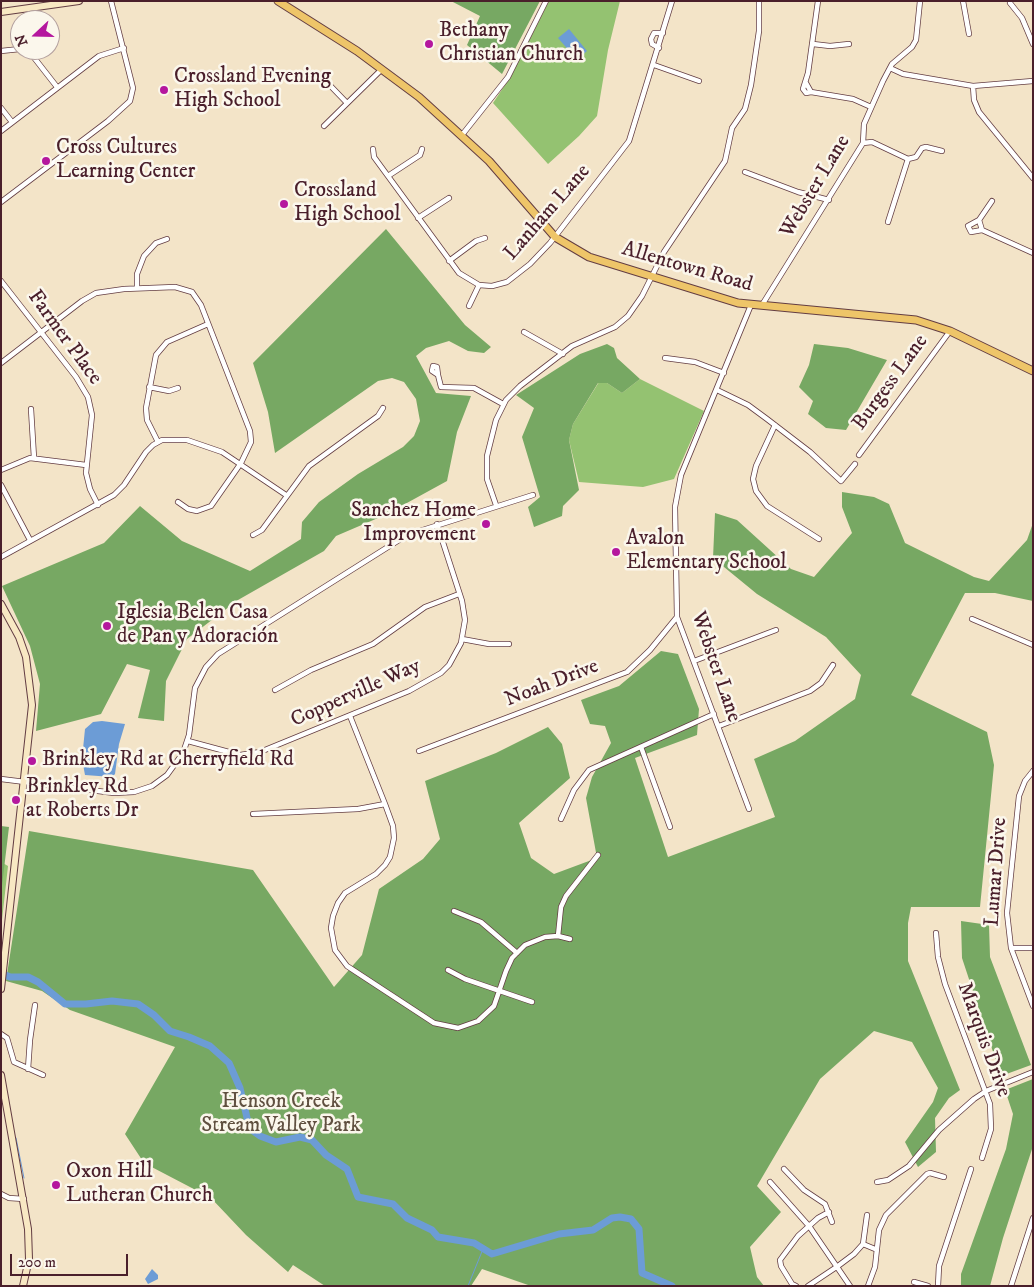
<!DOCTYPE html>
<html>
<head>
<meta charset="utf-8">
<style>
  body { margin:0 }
  #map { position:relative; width:1034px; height:1287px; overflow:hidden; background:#f3e4c8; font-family:"IM FELL DW Pica",serif }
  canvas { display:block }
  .frame { position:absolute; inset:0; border:2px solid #4a1f2b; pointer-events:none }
  .north { position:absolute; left:10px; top:10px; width:50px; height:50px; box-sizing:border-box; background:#fbf7ec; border:1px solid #b4a19f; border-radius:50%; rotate:249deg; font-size:14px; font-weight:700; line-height:20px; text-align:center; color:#4a1f2b }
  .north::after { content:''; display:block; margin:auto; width:18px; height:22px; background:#b5179e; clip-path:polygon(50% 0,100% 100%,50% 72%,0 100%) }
  .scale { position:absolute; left:10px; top:1254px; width:118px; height:22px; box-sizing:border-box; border:2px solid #4a1f2b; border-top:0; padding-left:6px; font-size:15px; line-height:18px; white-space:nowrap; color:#4a1f2b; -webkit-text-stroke:4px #fbf7ec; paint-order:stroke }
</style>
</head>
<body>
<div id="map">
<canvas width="1034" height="1287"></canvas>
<div class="frame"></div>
<div class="north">N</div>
<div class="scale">200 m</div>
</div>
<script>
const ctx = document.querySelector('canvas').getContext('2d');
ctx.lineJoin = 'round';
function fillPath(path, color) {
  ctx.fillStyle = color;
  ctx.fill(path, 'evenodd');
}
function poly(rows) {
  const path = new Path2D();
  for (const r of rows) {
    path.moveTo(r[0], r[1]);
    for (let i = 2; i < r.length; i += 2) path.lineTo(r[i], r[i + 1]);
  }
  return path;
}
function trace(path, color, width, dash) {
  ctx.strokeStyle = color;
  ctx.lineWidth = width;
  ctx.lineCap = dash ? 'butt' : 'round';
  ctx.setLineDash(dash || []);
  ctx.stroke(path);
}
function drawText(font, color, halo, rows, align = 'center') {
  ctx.font = font + ' "IM FELL DW Pica",serif';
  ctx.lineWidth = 5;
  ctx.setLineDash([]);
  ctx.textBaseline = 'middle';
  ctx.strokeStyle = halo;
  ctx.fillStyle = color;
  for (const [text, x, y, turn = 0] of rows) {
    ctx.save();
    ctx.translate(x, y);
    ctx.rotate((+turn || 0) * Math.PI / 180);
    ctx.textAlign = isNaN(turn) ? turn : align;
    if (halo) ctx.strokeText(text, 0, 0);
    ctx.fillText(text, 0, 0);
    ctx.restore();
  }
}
const green = poly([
  [549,1,620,1,608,50,597,116,579,136,548,164,493,103,511,76],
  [640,379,704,411,674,479,643,487,579,482,569,440,573,424,599,382,607,383,622,393],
  [1,862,8,866,1,929]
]);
const forest = poly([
  [451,1,540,1,502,74,467,45,480,16],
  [386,229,465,325,491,347,484,353,468,351,449,341,426,348,416,356,436,393,471,396,457,432,447,481,385,515,336,536,324,551,238,600,187,639,166,681,164,721,138,718,150,670,127,664,101,714,36,731,40,684,30,646,2,586,104,543,140,506,182,541,250,571,301,539,302,522,319,502,358,474,403,447,414,436,420,421,416,399,404,382,392,378,378,381,275,453,268,412,253,363],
  [607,344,614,348,617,358,640,379,622,393,607,383,598,383,573,424,569,440,579,490,563,506,562,516,534,527,528,507,540,497,522,437,534,408,516,395,580,354],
  [814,344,848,348,887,360,846,430,826,428,808,414,813,401,799,387,809,365],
  [842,492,874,497,889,504,905,543,974,577,989,581,1027,540,1033,523,1033,601,995,593,965,593,911,695,987,732,994,765,980,907,911,907,908,923,908,961,960,1090,949,1098,935,1118,936,1152,918,1167,905,1142,933,1102,938,1088,912,1042,874,1031,820,1079,757,1186,781,1212,750,1247,757,1277,764,1286,531,1286,482,1269,471,1286,325,1286,293,1265,288,1272,246,1235,211,1198,144,1163,125,1134,175,1047,70,1010,42,991,6,981,29,831,253,870,334,987,362,955,379,889,423,859,440,839,425,781,496,753,548,727,562,744,570,778,519,823,531,858,554,874,597,858,586,798,592,777,611,743,605,726,590,724,581,700,619,686,661,651,678,654,699,709,697,735,635,758,668,857,775,817,754,759,795,741,855,699,861,675,826,637,757,594,713,558,715,513,737,520,791,569,814,577,852,533,842,507],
  [1,826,9,827,1,894],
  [961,921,989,925,990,957,1031,1065,1001,1076,962,958],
  [1033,1079,1033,1146,1003,1238,990,1286,961,1286,961,1274,1006,1149,1013,1114,1005,1090]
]);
const water = poly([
  [569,29,587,51,577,60,558,38],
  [102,721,125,724,119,744,115,774,112,777,85,775,82,759,85,729,93,722],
  [152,1269,158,1275,158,1279,148,1284,145,1279]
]);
const stream = poly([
  [16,1138,24,1178],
  [468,1286,483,1249]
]);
const river = poly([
  [1,973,10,977,28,977,38,982,65,1004,86,1004,112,1001,138,1004,154,1015,170,1031,189,1037,210,1046,229,1063,240,1088,248,1122,253,1131,260,1136,276,1142,300,1137,312,1140,326,1155,347,1169,358,1197,393,1204,407,1218,432,1230,438,1237,474,1243,492,1254,559,1234,593,1230,612,1218,620,1217,631,1219,639,1229,642,1273,672,1286]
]);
const street = poly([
  [963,1,969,34],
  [1010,3,1022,18,1033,44],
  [813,44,830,46,849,44],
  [659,48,652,44,651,39,654,33,663,33],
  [24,50,32,55,57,87],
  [1,51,20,49],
  [654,65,699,81],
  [890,68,903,74,973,86,1033,81],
  [320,75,347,103],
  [806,83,811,92,853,99,871,107],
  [973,86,974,100,979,112,1033,178],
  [811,92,806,93,803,89,808,73,818,1],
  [1,108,12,122],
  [324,126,382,69],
  [1,131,99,56,124,48],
  [462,135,508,77,546,1],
  [863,143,872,142,908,159,916,157,922,148,926,147,942,151],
  [373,149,374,157,459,273,479,285,492,286,507,282,530,264,550,243,629,141,672,1],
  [745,172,798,192,829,200],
  [388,176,420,155,422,149],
  [1,202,108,121,130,101,133,88,111,1],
  [418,218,449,198],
  [979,220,982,230,1033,253],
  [888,222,908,159],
  [982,230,971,232,968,226,979,220,992,201],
  [449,261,476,241,485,238],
  [1,281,76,377,88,397,92,415,86,473,90,489,98,505],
  [137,288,137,274,144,256,156,243,167,239],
  [762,305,863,143,864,124,883,81,892,64,912,47,916,40,920,1],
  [469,306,479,285],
  [524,332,563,354],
  [665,358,695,362,724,373],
  [1,363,82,301,96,293,124,289,175,287,192,292,201,305,250,431,251,442,241,463,211,506,197,511,188,509,178,502],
  [438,375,437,367,433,366,432,371,438,375,441,387,474,388,503,404],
  [149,387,169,391,178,388],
  [717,390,748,405,767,419,810,452,841,481,855,464],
  [31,409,34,458],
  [775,425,756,466,753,479,756,491,767,506,819,539],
  [158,442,147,420,146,408,156,355,167,342,208,324],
  [859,455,950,331],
  [1,470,30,458,86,465],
  [1,485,30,540],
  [496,505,487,479,487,456,496,420,506,400,520,386,572,346,615,327,628,316,642,296,664,252,725,161,732,128,745,109,751,85,759,31,759,1],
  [253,535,262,530,309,466,378,416,383,408],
  [1,557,114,495,124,485,146,452,153,445,162,440,187,440,222,452,286,495],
  [972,619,1033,645],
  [462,639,489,644,509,644],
  [694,661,776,630],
  [275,690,311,670,373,644,425,607,459,594],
  [350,716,385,804,393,826,394,838,390,857,385,865,376,874,345,893,338,903,333,916,331,928,335,950,347,966,434,1023,458,1028,478,1021,494,1006,506,971,512,958,525,945,545,937,558,936,570,939],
  [719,726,810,691,821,683,833,665],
  [188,741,240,755,260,752,409,691,441,673,449,665,461,643,465,620,462,601,437,524],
  [641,747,670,827],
  [419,751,627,672,650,650,677,617],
  [1033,771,1025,781,1019,796,1007,913,1011,948,1033,1006],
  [1,779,114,793,134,792,152,786,167,775,183,753,189,735,195,688,206,667,218,654,407,535,533,495],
  [749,809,677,617,675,507,681,475,751,305],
  [253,814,358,809,385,804],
  [561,819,574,790,589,770,714,714],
  [454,911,481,922,517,953],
  [936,933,938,957,945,984,990,1104,991,1129,982,1158],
  [558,936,561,907,566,896,598,855],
  [1011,948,1033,948],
  [448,970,465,979,532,1002],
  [1,1034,7,1038,14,1062,43,1075],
  [28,1069,30,1040,35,1005],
  [784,1169,804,1190,825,1204,832,1222],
  [770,1182,809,1226,850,1286],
  [877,1182,888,1180,909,1166,939,1130,974,1099,986,1091,1033,1072],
  [1,1194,9,1198,24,1199],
  [863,1244,875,1249],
  [914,1282,928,1286],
  [796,1286,792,1284,781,1266,780,1260,798,1236,818,1218,829,1212],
  [808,1286,838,1266,854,1254,863,1244,867,1215],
  [868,1286,875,1267,879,1230,886,1215,927,1174,930,1173,944,1177],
  [938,1286,939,1266,971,1169],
  [1011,1286,1033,1218]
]);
const secondary = poly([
  [1,12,79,1],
  [1,604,19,637,26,657,32,705,1,989],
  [1,1075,28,1229,29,1259,23,1286]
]);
const primary = poly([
  [278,1,357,51,419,97,489,161,555,237,589,257,738,303,916,320,950,331,1033,371]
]);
const markers = [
  [429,44,5,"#b5179e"],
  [164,90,5,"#b5179e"],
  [46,161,5,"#b5179e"],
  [284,204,5,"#b5179e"],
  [486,524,5,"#b5179e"],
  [616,552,5,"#b5179e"],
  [107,626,5,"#b5179e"],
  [32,761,5,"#b5179e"],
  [16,800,5,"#b5179e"],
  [56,1185,5,"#b5179e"]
];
const poiNames = [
  ["Bethany",439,32],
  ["Christian Church",439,56],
  ["Crossland Evening",174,78],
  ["High School",174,102],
  ["Cross Cultures",56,149],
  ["Learning Center",56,173],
  ["Crossland",294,192],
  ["High School",294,216],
  ["Sanchez Home",476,512,"right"],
  ["Improvement",476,536,"right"],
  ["Avalon",626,540],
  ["Elementary School",626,564],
  ["Iglesia Belen Casa",117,614],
  ["de Pan y Adoración",117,638],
  ["Brinkley Rd at Cherryfield Rd",42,761],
  ["Brinkley Rd",26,788],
  ["at Roberts Dr",26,812],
  ["Oxon Hill",66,1173],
  ["Lutheran Church",66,1197]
];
const streetNames = [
  ["Webster Lane",816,187,-59],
  ["Lanham Lane",548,213,-49],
  ["Allentown Road",687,268,16],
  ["Farmer Place",64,338,54],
  ["Burgess Lane",891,383,-54],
  ["Webster Lane",715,667,71],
  ["Noah Drive",552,684,-21],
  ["Copperville Way",356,694,-24],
  ["Lumar Drive",997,872,-86],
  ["Marquis Drive",983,1040,70]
];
const parkNames = [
  ["Henson Creek",281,1103],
  ["Stream Valley Park",281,1127]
];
fillPath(green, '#94c271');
fillPath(forest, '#77a863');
fillPath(water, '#6c9cd6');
trace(stream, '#6c9cd6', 1);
trace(river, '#6c9cd6', 7);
trace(street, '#633d43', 6);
trace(secondary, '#633d43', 8);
trace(primary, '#633d43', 9);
trace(street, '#fff', 4.5);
trace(secondary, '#f8e8c3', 6);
trace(primary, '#eec569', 7);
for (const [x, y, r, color] of markers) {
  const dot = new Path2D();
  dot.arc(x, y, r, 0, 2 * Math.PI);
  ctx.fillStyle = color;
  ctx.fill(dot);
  trace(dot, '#fbf7ec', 2);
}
drawText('21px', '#4a1f2b', '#fbf7ec', poiNames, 'left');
drawText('21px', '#4a1f2b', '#fbf7ec', streetNames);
drawText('21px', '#605040', '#fbf7ec', parkNames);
</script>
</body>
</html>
